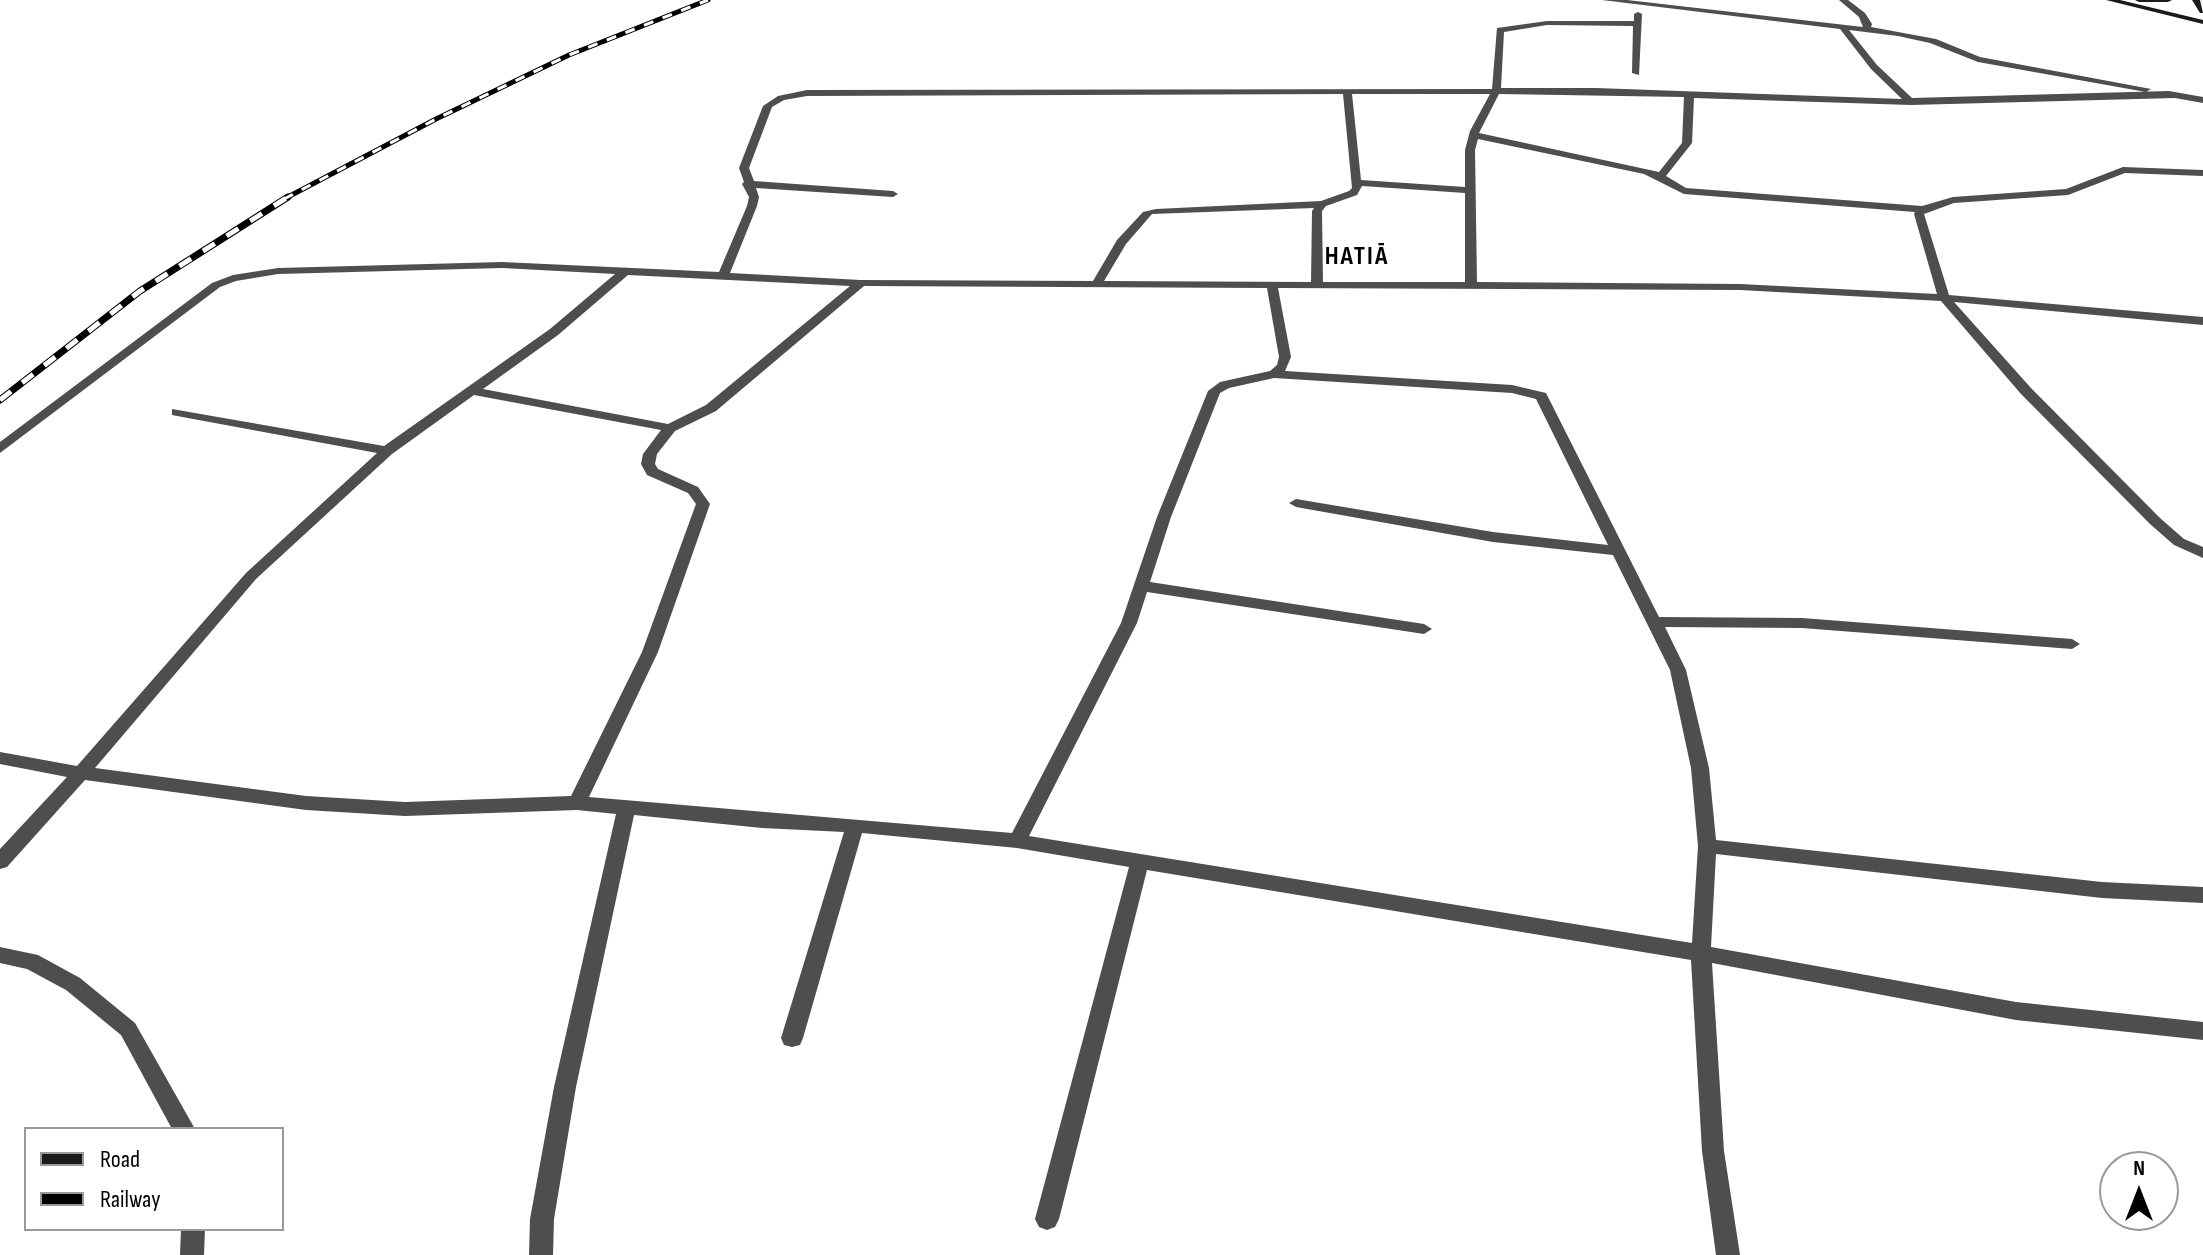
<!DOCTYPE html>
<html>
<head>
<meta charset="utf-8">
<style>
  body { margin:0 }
  #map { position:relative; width:2203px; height:1255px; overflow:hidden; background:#fff; font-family:"Sofia Sans Condensed",sans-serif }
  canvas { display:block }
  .legend { position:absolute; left:24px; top:1127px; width:260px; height:104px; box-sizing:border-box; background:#fff; border:2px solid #999; margin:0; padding:10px 14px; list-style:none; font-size:24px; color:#000 }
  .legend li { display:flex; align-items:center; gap:16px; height:40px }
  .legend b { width:40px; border:2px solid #999 }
  .north { position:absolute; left:2099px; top:1151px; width:80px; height:80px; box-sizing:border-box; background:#fff; border:2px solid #999; border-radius:50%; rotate:0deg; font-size:22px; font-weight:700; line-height:32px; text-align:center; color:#000 }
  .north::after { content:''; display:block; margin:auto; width:28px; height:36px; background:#000; clip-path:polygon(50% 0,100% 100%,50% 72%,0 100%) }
</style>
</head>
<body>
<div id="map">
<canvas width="2203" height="1255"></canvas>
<ul class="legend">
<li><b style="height:10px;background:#1b1b1b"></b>Road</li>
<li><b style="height:10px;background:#000"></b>Railway</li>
</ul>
<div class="north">N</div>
</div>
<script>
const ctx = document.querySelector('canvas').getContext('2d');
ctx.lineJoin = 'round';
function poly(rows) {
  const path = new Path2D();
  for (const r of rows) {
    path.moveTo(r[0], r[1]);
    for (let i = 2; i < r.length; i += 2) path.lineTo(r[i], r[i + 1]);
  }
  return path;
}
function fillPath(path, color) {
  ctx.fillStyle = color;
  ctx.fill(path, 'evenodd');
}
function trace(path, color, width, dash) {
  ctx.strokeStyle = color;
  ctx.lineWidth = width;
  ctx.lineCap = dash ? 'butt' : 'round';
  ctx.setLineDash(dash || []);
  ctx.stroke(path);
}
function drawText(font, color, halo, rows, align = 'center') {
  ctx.font = font + ' "Sofia Sans Condensed",sans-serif';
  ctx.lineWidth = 6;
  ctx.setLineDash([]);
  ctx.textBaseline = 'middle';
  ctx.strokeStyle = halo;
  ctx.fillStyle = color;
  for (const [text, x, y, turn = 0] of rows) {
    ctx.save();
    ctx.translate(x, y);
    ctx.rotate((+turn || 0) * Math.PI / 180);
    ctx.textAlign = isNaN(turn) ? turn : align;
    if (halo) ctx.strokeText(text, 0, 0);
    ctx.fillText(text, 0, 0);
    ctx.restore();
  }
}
const street = poly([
  [1602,0,1627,0,1863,27,1859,17,1839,0,1848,0,1865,13,1872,24,1871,27,1936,39,1980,57,2151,89,2146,92,1978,62,1930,43,1898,36,1849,30,1877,65,1912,98,2169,91,2203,97,2203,103,2175,98,1911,105,1694,98,1692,143,1666,176,1686,188,1922,206,1953,197,2066,189,2123,167,2203,170,2203,176,2125,173,2068,195,1954,203,1924,214,1949,295,2203,317,2203,325,1954,302,2031,388,2160,518,2184,539,2203,547,2203,558,2174,545,2150,524,2021,394,1941,301,1740,290,1278,288,1291,357,1285,371,1512,385,1546,393,1659,617,1802,618,2072,639,2080,644,2072,649,1802,628,1665,627,1686,670,1709,768,1716,840,2102,882,2203,887,2203,903,2102,898,1716,854,1711,947,2016,1002,2203,1022,2203,1040,2016,1020,1712,963,1724,1151,1740,1255,1716,1255,1702,1151,1691,960,1147,870,1059,1219,1055,1227,1047,1230,1039,1227,1035,1219,1129,867,1017,848,862,833,803,1038,800,1045,792,1047,784,1045,781,1038,844,832,762,828,634,815,576,1087,554,1219,553,1255,529,1255,530,1219,554,1087,616,814,577,810,405,816,306,810,85,780,7,867,0,869,0,849,67,777,0,764,0,752,77,766,246,573,377,453,177,416,172,415,172,409,384,446,550,329,615,274,502,268,278,274,236,281,220,287,0,453,0,442,212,283,233,275,278,268,502,262,719,272,747,206,749,197,742,184,744,182,739,168,763,106,778,96,807,90,1492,89,1497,28,1547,21,1634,21,1634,14,1638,12,1642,14,1639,75,1632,73,1633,26,1547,25,1504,32,1501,88,1596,88,1902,99,1871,69,1840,29,1602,0],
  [1343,94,1352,188,1349,191,1321,201,1156,209,1143,212,1117,240,1093,281,861,280,730,273,757,206,759,197,756,188,893,197,898,194,893,191,754,181,749,168,772,107,784,100,807,96,1343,94],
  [1352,94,1490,94,1470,131,1465,150,1465,187,1361,180,1352,94],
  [1499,94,1684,97,1682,143,1659,172,1479,133,1499,94],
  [1478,139,1644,174,1684,194,1915,212,1914,214,1937,294,1740,284,1477,282,1475,150,1478,139],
  [1362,186,1465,193,1465,282,1323,282,1322,211,1326,206,1357,195,1362,186],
  [1314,208,1312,211,1311,282,1104,281,1126,244,1152,214,1314,208],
  [628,275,850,286,706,405,668,424,483,389,558,335,628,275],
  [864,286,1267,288,1279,357,1277,365,1270,371,1220,382,1208,391,1157,517,1121,623,1012,833,589,797,658,652,710,504,698,487,658,469,655,464,657,454,675,431,716,411,864,286],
  [1274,378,1512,393,1536,399,1608,545,1493,532,1296,499,1289,503,1296,507,1493,542,1613,555,1670,670,1691,768,1698,846,1692,943,1029,836,1137,623,1147,592,1424,634,1432,629,1424,624,1150,582,1171,517,1220,393,1229,388,1274,378],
  [474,395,661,430,643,454,641,464,647,475,688,493,696,504,642,652,571,796,405,802,306,796,95,768,256,579,392,454,474,395],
  [0,947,38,955,80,978,135,1023,195,1129,172,1129,121,1035,66,990,27,969,0,963,0,947],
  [181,1229,205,1229,204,1255,180,1255,181,1229]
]);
const secondary = poly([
  [2106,0,2120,0,2203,20,2203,24,2106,0],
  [2135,0,2172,0,2168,2,2139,2,2135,0],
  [2192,0,2200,0,2203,13,2200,13,2192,0]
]);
const railFar1 = poly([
  [284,199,436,119,569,55,708,0]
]);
const rail = poly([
  [0,400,140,291,288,197]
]);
const farDistrictnames = [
  ["HATIĀ",1357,257]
];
fillPath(street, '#4e4e4e');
fillPath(secondary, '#1b1b1b');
trace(railFar1, '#000', 5);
trace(rail, '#000', 7);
trace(railFar1, '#fff', 3, [10]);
trace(rail, '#fff', 5, [14]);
ctx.letterSpacing = '2px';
drawText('bold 26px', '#000', '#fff', farDistrictnames);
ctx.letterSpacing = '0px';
</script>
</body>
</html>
